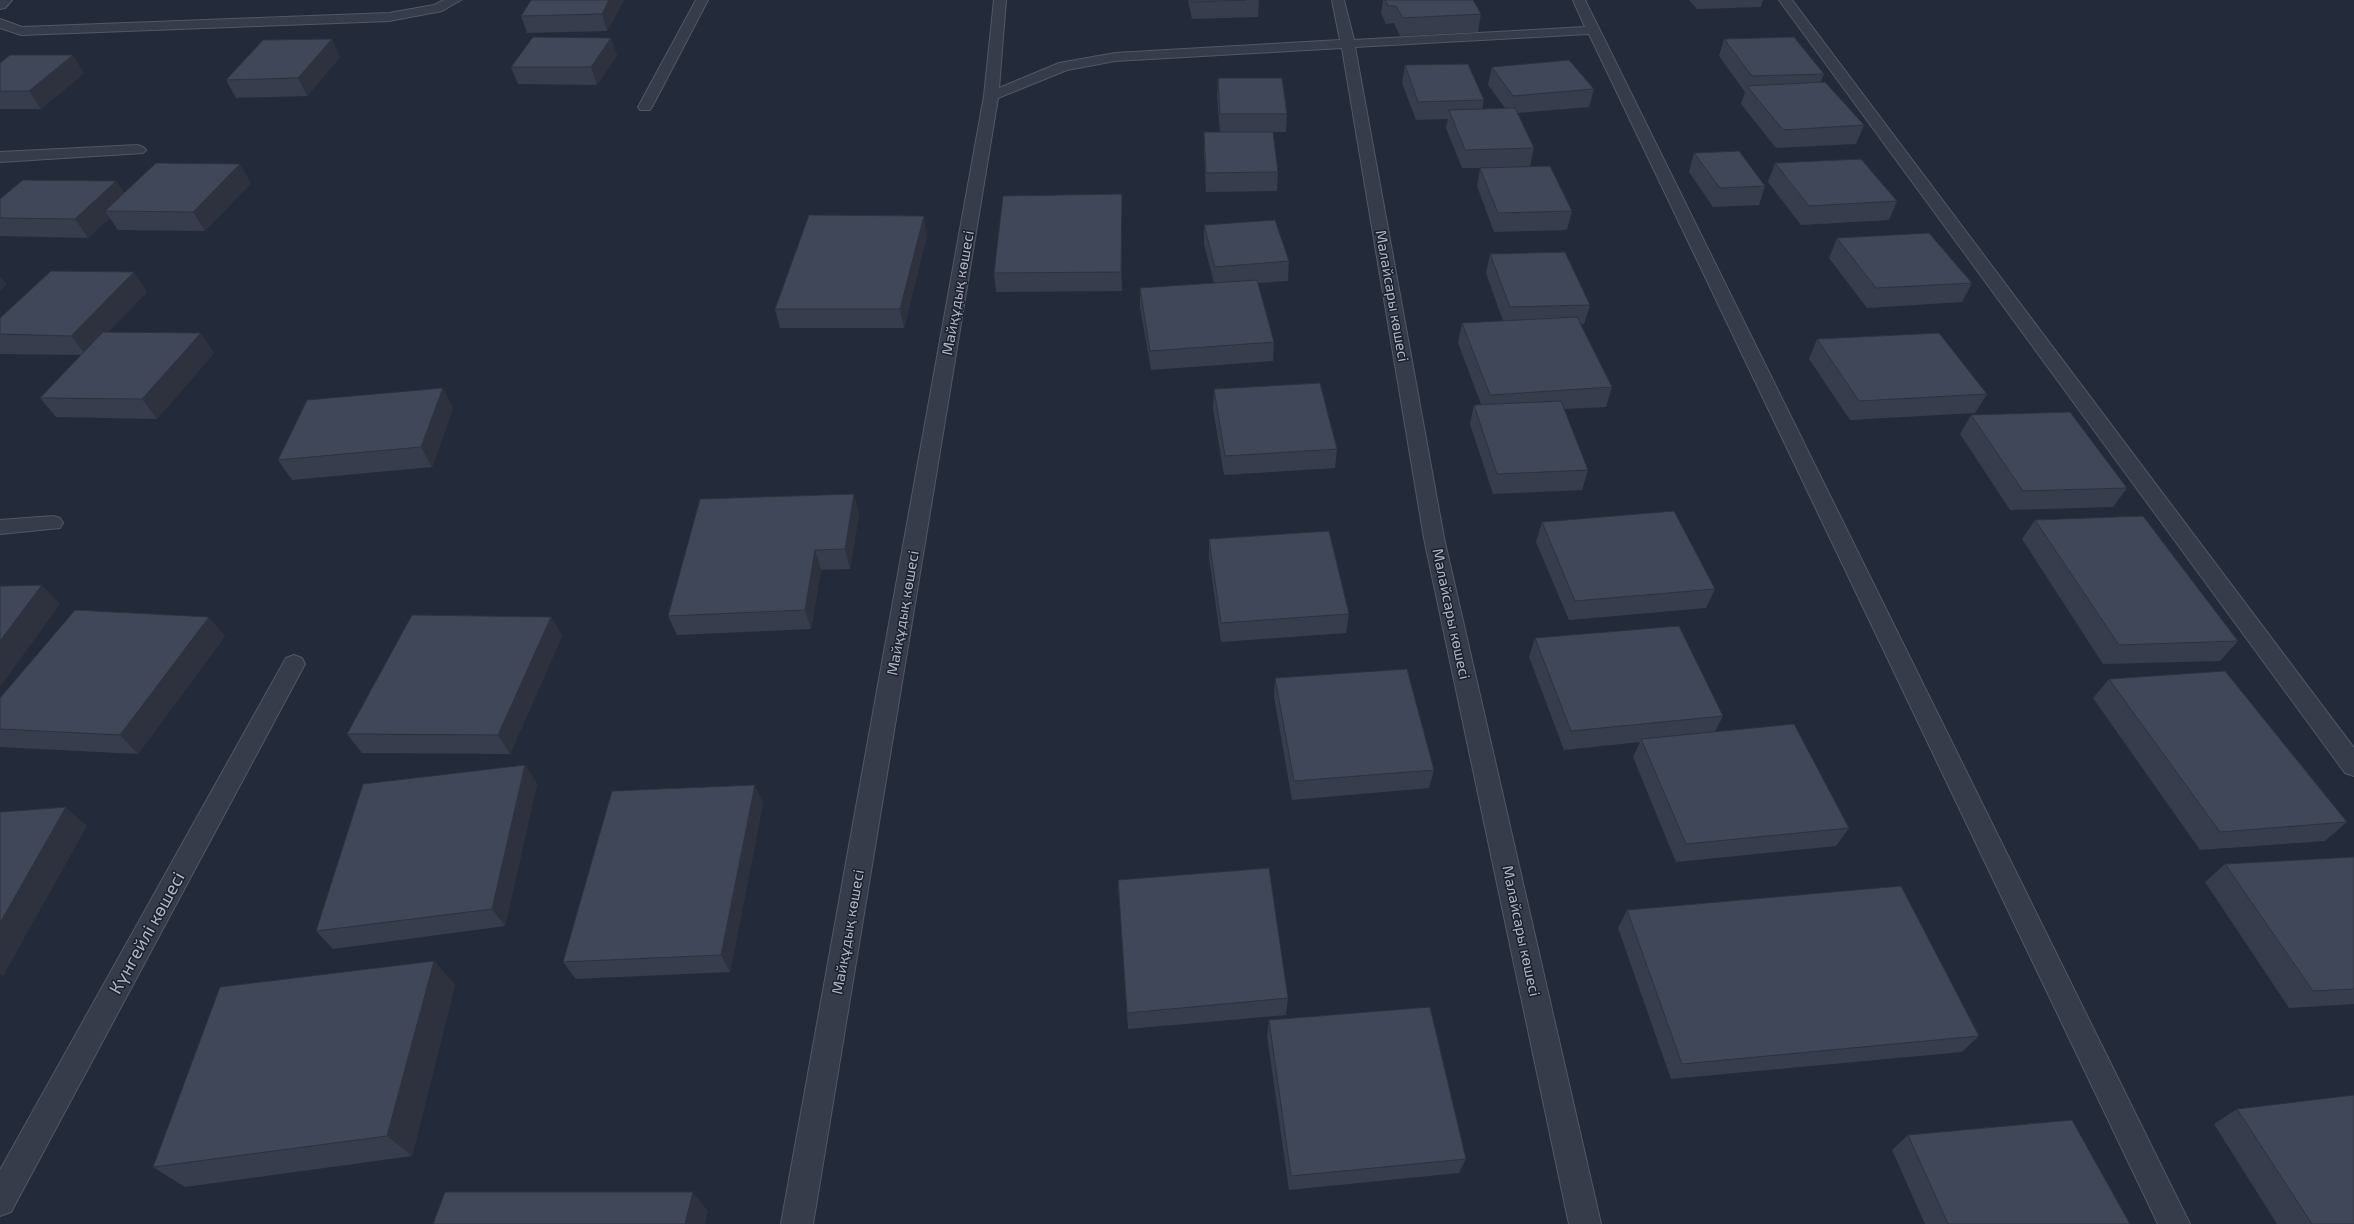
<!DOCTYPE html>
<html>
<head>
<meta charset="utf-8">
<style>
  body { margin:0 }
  canvas { display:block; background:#232a39 }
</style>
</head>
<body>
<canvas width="2354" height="1224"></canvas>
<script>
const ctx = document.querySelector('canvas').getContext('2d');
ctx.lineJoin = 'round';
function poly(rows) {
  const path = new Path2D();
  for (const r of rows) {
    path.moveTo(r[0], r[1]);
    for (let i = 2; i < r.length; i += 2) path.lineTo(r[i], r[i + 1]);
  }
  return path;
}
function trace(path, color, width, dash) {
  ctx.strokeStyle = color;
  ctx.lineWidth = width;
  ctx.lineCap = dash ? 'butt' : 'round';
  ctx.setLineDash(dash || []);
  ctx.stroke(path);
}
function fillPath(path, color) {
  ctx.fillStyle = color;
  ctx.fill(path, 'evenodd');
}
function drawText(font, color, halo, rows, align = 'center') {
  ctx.font = font + ' "Exo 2",sans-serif';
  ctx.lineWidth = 3;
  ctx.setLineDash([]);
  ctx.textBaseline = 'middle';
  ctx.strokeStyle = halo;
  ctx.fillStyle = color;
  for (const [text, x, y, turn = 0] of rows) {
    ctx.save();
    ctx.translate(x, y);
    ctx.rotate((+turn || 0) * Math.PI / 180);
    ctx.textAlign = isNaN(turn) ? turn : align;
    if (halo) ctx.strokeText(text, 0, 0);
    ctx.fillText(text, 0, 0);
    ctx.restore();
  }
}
const minor = poly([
  [0,0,12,0,5,8,0,9,0,0],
  [444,0,461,0,442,11,389,21,21,35,0,28,0,19,22,27,389,13,434,5,444,0],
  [696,0,708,0,652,107,650,110,640,110,638,107,696,0],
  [994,0,1006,0,999,88,1059,63,1115,53,1340,40,1332,0,1344,0,1354,40,1585,27,1573,0,1585,0,2190,1224,2158,1224,1589,34,1355,47,1444,538,1601,1224,1569,1224,1424,538,1342,48,1115,61,1067,70,998,98,813,1224,781,1224,984,96,994,0],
  [1779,0,1792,0,2354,748,2354,776,2345,773,1779,0],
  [138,145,143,147,146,150,143,153,0,162,0,152,138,145],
  [53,516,60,518,63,523,60,528,0,534,0,520,53,516],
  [294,655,302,658,305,664,11,1212,0,1216,0,1170,286,658,294,655]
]);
const wall = poly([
  [624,0,607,31,527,33,521,16],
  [1188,0,1259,0,1258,17,1192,19],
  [1383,0,1473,0,1481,14,1478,32,1400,36,1394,23,1386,24,1381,13],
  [1689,0,1763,0,1761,7,1697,9],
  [1724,39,1824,74,1820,83,1864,125,1856,144,1776,148,1741,104,1745,92,1719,56],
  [617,55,597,85,518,84,511,67],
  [340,57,307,96,236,98,226,80],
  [0,63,84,73,41,109,0,109],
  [1405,65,1484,100,1482,109,1505,108,1488,85,1492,67,1594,89,1589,107,1518,113,1534,148,1530,166,1572,211,1567,230,1494,232,1477,186,1480,168,1462,168,1446,128,1448,119,1416,120,1402,83],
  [1218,78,1287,114,1286,132,1256,132,1278,172,1277,191,1206,192,1204,151,1204,132,1220,132,1217,96],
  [1694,153,1765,186,1759,205,1713,207,1689,172],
  [1775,163,1897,201,1889,220,1801,225,1768,182],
  [116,181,124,193,251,183,205,231,118,230,110,218,88,238,0,236,0,199],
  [1122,213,1122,291,996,292,994,273],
  [1204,225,1289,261,1288,281,1258,283,1274,342,1273,361,1151,370,1140,307,1140,288,1214,283,1204,244],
  [927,235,904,328,780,328,775,309],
  [1837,238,1972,283,1962,302,1867,308,1829,258],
  [1490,254,1590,305,1584,324,1580,324,1612,387,1606,407,1564,409,1588,470,1582,490,1493,494,1470,424,1474,405,1481,404,1458,343,1462,323,1503,321,1486,273],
  [147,292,108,332,214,353,157,419,56,417,40,398,81,355,0,354,0,318],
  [1817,339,1987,394,1975,413,1850,420,1809,359],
  [1214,389,1337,449,1335,468,1224,475,1213,409],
  [453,408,432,467,292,480,278,460],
  [1971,415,2127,488,2113,507,2010,510,1960,434],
  [859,513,850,569,821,570,811,629,677,635,668,616],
  [2035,520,2238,641,2220,661,2103,664,2022,539],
  [1542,522,1715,589,1706,608,1569,620,1536,542],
  [1209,539,1349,614,1346,633,1221,642,1209,558],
  [551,617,562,636,510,754,362,753,347,734],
  [225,636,138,754,0,747,0,698],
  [1535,638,1723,716,1715,732,1849,828,1836,846,1676,862,1633,757,1640,742,1564,750,1529,657],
  [1275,678,1434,770,1429,788,1292,800,1274,697],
  [2109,679,2347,822,2325,841,2200,850,2093,698],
  [525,765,537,784,505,926,333,949,316,931],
  [763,803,730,972,576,979,563,962],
  [2354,857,2354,1004,2289,1008,2205,882,2225,864],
  [1118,880,1288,998,1286,1015,1128,1029],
  [1627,910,1979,1036,1962,1052,1671,1079,1618,928],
  [434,961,455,985,412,1156,185,1187,153,1167],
  [1269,1020,1466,1159,1459,1173,1289,1190,1267,1036],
  [2237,1109,2354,1224,2277,1224,2214,1124],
  [1908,1135,2130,1224,1925,1224,1892,1150]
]);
const shadedWall = poly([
  [609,0,624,0,607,31,602,14],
  [611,38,617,55,597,85,591,67],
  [332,39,340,57,307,96,298,78],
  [73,55,84,73,41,109,29,91],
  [240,164,251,183,205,231,193,212],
  [116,181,128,200,105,211,110,218,88,238,75,219],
  [1122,194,1122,291,1121,272],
  [924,216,927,235,904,328,900,309],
  [134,272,147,292,86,355,71,336],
  [0,276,7,285,0,291],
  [201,333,214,353,157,419,142,399],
  [443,388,453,408,432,467,421,447],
  [854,494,859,513,850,569,845,549],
  [815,550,821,570,811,629,805,610],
  [42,585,60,604,0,687,0,641],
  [209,617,225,636,138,754,120,735],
  [551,617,562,636,510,754,498,735],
  [525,765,537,784,505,926,492,909],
  [755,785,763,803,730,972,721,955],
  [66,807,87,826,3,976,0,974,0,923],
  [434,961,455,985,412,1156,387,1136],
  [693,1192,708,1211,705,1224,685,1224]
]);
const building = poly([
  [531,0,609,0,602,14,521,16,531,0],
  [1192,0,1246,0,1192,2,1192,0],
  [1385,0,1473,0,1481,14,1403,18,1396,6,1388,6,1385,0],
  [533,37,611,38,591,67,511,67,533,37],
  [1794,37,1824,74,1752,76,1724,39,1794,37],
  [332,39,298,78,226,80,263,40,332,39],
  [10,55,73,55,29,91,0,91,0,63,10,55],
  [1569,60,1594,89,1513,96,1492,67,1569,60],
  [1468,64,1484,100,1418,102,1405,65,1468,64],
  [1218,78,1282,78,1287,114,1220,114,1218,78],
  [1825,82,1864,125,1783,130,1747,86,1825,82],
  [1515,108,1534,148,1465,150,1449,110,1515,108],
  [1204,132,1273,132,1278,172,1206,173,1204,132],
  [1739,151,1765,186,1720,188,1694,153,1739,151],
  [1861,159,1897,201,1809,206,1775,163,1861,159],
  [156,163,240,164,193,212,105,211,156,163],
  [1550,166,1572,211,1498,213,1480,168,1550,166],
  [23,180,116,181,75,219,0,218,0,199,23,180],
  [1122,194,1121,272,994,273,1003,196,1122,194],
  [809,215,924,216,900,309,775,309,809,215],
  [1275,220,1289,261,1215,267,1204,225,1275,220],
  [1929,233,1972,283,1876,288,1837,238,1929,233],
  [1565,252,1590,305,1510,307,1490,254,1565,252],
  [51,271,134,272,71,336,0,334,0,318,51,271],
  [1257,280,1274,342,1150,351,1140,288,1257,280],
  [1577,317,1612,387,1490,395,1462,323,1577,317],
  [103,332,201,333,142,399,40,398,103,332],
  [1939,333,1987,394,1859,401,1817,339,1939,333],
  [1320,383,1337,449,1225,456,1214,389,1320,383],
  [443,388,421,447,278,460,307,400,443,388],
  [1561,401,1588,470,1497,474,1474,405,1561,401],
  [2070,412,2127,488,2023,491,1971,415,2070,412],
  [854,494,845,549,815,550,805,610,668,616,700,499,854,494],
  [1674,511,1715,589,1575,601,1542,522,1674,511],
  [2143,516,2238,641,2119,645,2035,520,2143,516],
  [1329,531,1349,614,1221,623,1209,539,1329,531],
  [42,585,0,641,0,586,42,585],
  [75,610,209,617,120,735,0,729,0,698,75,610],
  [412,615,551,617,498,735,347,734,412,615],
  [1679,626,1723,716,1571,731,1535,638,1679,626],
  [1407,669,1434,770,1294,781,1275,678,1407,669],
  [2225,671,2347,822,2220,832,2109,679,2225,671],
  [1794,724,1849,828,1686,844,1641,739,1794,724],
  [525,765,492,909,316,931,363,784,525,765],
  [755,785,721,955,563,962,612,791,755,785],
  [66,807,0,923,0,812,66,807],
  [2354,857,2354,989,2313,991,2225,864,2354,857],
  [1269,868,1288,998,1127,1013,1118,880,1269,868],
  [1901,886,1979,1036,1682,1064,1627,910,1901,886],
  [434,961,387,1136,153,1167,220,987,434,961],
  [1430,1007,1466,1159,1291,1176,1269,1020,1430,1007],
  [2354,1095,2354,1224,2312,1224,2237,1109,2354,1095],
  [2072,1120,2130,1224,1948,1224,1908,1135,2072,1120],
  [445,1192,693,1192,685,1224,433,1224,445,1192]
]);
const streetNames = [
  ["Майқұдық көшесі",958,293,-80],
  ["Малайсары көшесі",1392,296,80],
  ["Майқұдық көшесі",903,613,-80],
  ["Малайсары көшесі",1451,614,78],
  ["Малайсары көшесі",1521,931,78],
  ["Майқұдық көшесі",848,932,-80]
];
const nearStreetnames = [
  ["Күнгейлі көшесі",147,933,-61]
];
trace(minor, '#525765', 2);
fillPath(minor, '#373c4a');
fillPath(wall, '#373d4d');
fillPath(shadedWall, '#2d323e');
fillPath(building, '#404759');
trace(building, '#2d323e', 1);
drawText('15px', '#b2b7c6', '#1c212f', streetNames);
drawText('18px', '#b2b7c6', '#1c212f', nearStreetnames);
</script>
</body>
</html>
